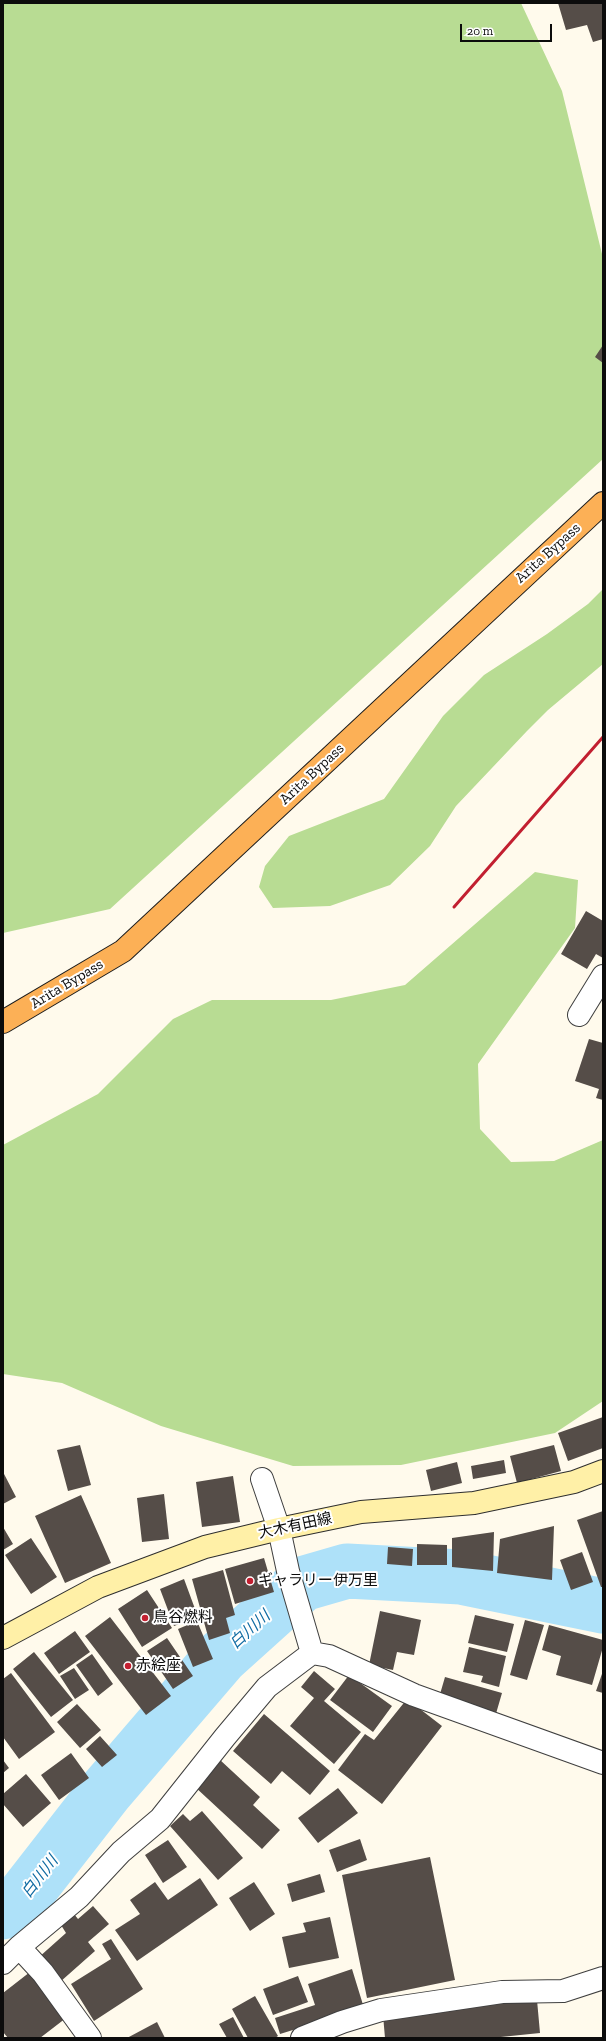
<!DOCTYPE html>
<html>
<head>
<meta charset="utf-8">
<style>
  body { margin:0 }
  #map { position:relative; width:606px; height:2041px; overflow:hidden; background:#fffaec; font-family:"Zilla Slab",serif }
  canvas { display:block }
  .frame { position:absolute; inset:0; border:4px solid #0c0c0c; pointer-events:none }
  .scale { position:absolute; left:460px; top:24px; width:92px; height:18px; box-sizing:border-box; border:2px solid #0c0c0c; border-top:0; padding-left:5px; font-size:12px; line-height:14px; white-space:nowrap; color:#0c0c0c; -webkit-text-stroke:3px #fff; paint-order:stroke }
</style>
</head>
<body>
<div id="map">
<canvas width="606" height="2041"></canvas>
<div class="frame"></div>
<div class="scale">20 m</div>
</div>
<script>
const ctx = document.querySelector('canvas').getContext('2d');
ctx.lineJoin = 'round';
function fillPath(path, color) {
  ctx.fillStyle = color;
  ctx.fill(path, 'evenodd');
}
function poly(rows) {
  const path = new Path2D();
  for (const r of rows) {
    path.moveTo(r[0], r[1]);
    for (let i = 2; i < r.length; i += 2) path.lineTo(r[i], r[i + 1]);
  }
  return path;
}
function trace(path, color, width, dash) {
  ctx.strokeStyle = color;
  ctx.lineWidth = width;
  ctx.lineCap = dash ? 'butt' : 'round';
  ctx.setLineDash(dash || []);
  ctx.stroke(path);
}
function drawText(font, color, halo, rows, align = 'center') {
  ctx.font = font + ' "Zilla Slab","Noto Sans JP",serif';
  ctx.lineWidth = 4;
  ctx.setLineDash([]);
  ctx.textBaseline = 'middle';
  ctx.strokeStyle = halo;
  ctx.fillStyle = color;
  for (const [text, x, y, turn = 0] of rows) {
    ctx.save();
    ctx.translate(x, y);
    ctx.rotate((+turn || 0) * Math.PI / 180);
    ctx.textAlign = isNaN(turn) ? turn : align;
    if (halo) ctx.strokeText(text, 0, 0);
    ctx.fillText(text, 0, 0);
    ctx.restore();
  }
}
const forest = poly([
  [3,3,521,3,562,91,603,258,603,459,110,909,3,933],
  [603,589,603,664,548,710,527,731,456,806,430,846,390,885,330,906,273,908,259,887,265,866,289,836,384,799,443,716,484,675,547,634,588,604],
  [535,872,578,880,575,928,478,1064,480,1129,511,1162,554,1161,603,1140,603,1401,555,1433,401,1465,293,1466,161,1426,62,1383,3,1374,3,1145,98,1094,173,1019,212,1000,331,1000,405,985]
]);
const river = poly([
  [3,1912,18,1904,106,1791,221,1657,302,1584,347,1571,461,1577,603,1606]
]);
const building = poly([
  [558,3,603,3,603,39,593,42,587,25,566,30],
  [603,345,603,363,595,357],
  [586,911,603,921,603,958,596,954,587,969,561,954],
  [589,1039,603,1043,603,1100,596,1098,599,1089,575,1081],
  [603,1417,603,1448,568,1461,558,1433],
  [80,1445,91,1485,68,1491,57,1450],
  [554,1445,561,1471,517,1483,510,1456],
  [504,1460,506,1473,473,1479,471,1466],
  [457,1462,462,1483,431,1491,426,1470],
  [3,1472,16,1497,3,1504],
  [233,1476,240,1522,202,1527,196,1482],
  [164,1494,169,1539,142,1542,137,1498],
  [81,1495,111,1563,65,1583,35,1516],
  [603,1511,603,1587,601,1587,577,1520],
  [554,1526,552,1580,497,1573,500,1539],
  [3,1527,13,1544,3,1550],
  [494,1532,493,1571,452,1567,452,1538],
  [31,1538,57,1577,31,1594,5,1555],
  [417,1544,447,1545,447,1565,417,1565],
  [388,1547,413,1549,412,1566,387,1564],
  [582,1552,593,1582,571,1590,560,1560],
  [264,1558,274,1592,235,1604,225,1569],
  [223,1570,235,1615,226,1618,230,1633,209,1640,192,1579],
  [184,1579,198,1617,174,1626,160,1589],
  [147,1590,172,1628,142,1647,118,1609],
  [380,1611,421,1620,414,1655,397,1652,393,1670,369,1665],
  [475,1615,514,1624,507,1652,468,1643],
  [110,1617,171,1696,146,1715,85,1636],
  [525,1620,544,1625,527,1680,510,1675],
  [197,1621,213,1659,193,1667,178,1629],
  [549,1625,603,1640,603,1647,592,1685,556,1675,561,1656,542,1650],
  [75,1631,90,1652,59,1674,44,1653],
  [167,1638,193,1676,173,1689,147,1651],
  [469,1647,506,1656,499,1687,481,1682,483,1676,463,1672],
  [34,1652,73,1700,51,1717,13,1669],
  [92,1654,113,1684,98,1696,76,1665],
  [74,1668,89,1690,75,1699,60,1676],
  [314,1671,335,1689,324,1701,361,1732,334,1764,290,1726,314,1698,301,1687],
  [603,1671,603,1693,596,1691],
  [11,1673,55,1732,19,1759,3,1737,3,1679],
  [349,1675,392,1706,373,1732,330,1700],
  [445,1677,502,1693,495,1717,438,1701],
  [407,1699,442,1726,382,1804,338,1770,365,1734,374,1740],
  [77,1704,101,1730,80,1748,57,1722],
  [264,1714,330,1771,310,1795,282,1771,271,1784,233,1751],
  [100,1736,117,1755,102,1767,86,1749],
  [71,1753,89,1778,59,1800,41,1775],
  [219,1759,260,1797,253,1805,280,1830,262,1849,194,1786],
  [3,1760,9,1768,3,1773],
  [26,1774,51,1803,23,1827,3,1804,3,1794],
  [338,1788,358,1813,318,1843,298,1818],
  [202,1811,243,1858,218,1880,170,1826,183,1814,190,1821],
  [360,1839,367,1860,337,1872,329,1850],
  [168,1840,187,1867,163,1883,145,1855],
  [430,1857,455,1980,367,1998,342,1875],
  [320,1874,325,1892,292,1902,287,1884],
  [200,1878,218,1905,137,1961,115,1930,140,1914,130,1900,155,1882,168,1900],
  [254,1882,275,1914,250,1931,229,1898],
  [93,1906,109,1924,88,1942,95,1951,60,1982,38,1958,66,1933,61,1925,74,1914,78,1919],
  [330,1917,339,1958,289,1968,282,1937,306,1932,303,1923],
  [111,1939,143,1989,94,2021,71,1984,111,1959,102,1944],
  [352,1969,364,2008,280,2034,275,2018,315,2005,308,1984],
  [30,1972,66,2018,40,2038,8,2038,3,2032,3,1993],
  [298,1976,308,2002,273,2015,263,1989],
  [255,1996,278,2036,275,2038,248,2038,232,2009],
  [537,2000,540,2033,491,2038,385,2038,383,2015],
  [233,2017,244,2038,227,2038,219,2024],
  [157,2022,165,2038,127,2038]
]);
const minor = poly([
  [579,1015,603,976],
  [262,1479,279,1529,288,1571,312,1653],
  [3,1963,19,1947],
  [90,2038,43,1973,19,1947,79,1897,121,1852,160,1819,225,1737,267,1687,312,1653,329,1656,414,1695,603,1763],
  [302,2038,342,2022,381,2010,502,1992,563,1991,603,1978]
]);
const secondary = poly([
  [3,1638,98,1587,205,1547,279,1529,361,1512,474,1503,574,1482,603,1471]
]);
const trunk = poly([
  [3,1022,123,951,603,503]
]);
const rail = poly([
  [454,907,603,737]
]);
const markers = [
  [250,1581,4,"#c21f30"],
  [145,1618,4,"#c21f30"],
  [128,1666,4,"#c21f30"]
];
const streetNames = [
  ["Arita Bypass",548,553,-42],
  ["Arita Bypass",312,774,-43],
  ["Arita Bypass",67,984,-31],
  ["大木有田線",295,1526,-12]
];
const poiNames = [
  ["ギャラリー伊万里",258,1581],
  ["鳥谷燃料",153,1618],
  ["赤絵座",136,1666]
];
const waterNames = [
  ["白川川",250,1630,-42],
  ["白川川",40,1877,-52]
];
fillPath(forest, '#b8dc93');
trace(river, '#aee1f9', 55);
fillPath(building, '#554d48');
trace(minor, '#3f3f3f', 24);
trace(secondary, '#2e2e2e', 24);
trace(trunk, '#1d1d1d', 24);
trace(minor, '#fff', 22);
trace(secondary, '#fff0a7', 22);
trace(trunk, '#fcb056', 22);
trace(rail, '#c21f30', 3);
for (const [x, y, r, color] of markers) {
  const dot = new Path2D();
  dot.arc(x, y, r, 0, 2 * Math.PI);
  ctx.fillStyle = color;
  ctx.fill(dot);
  trace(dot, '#fff', 1.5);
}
drawText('15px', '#0c0c0c', '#fff', streetNames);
drawText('15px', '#0c0c0c', '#fff', poiNames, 'left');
drawText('italic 16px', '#116ca3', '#fff', waterNames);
</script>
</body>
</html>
